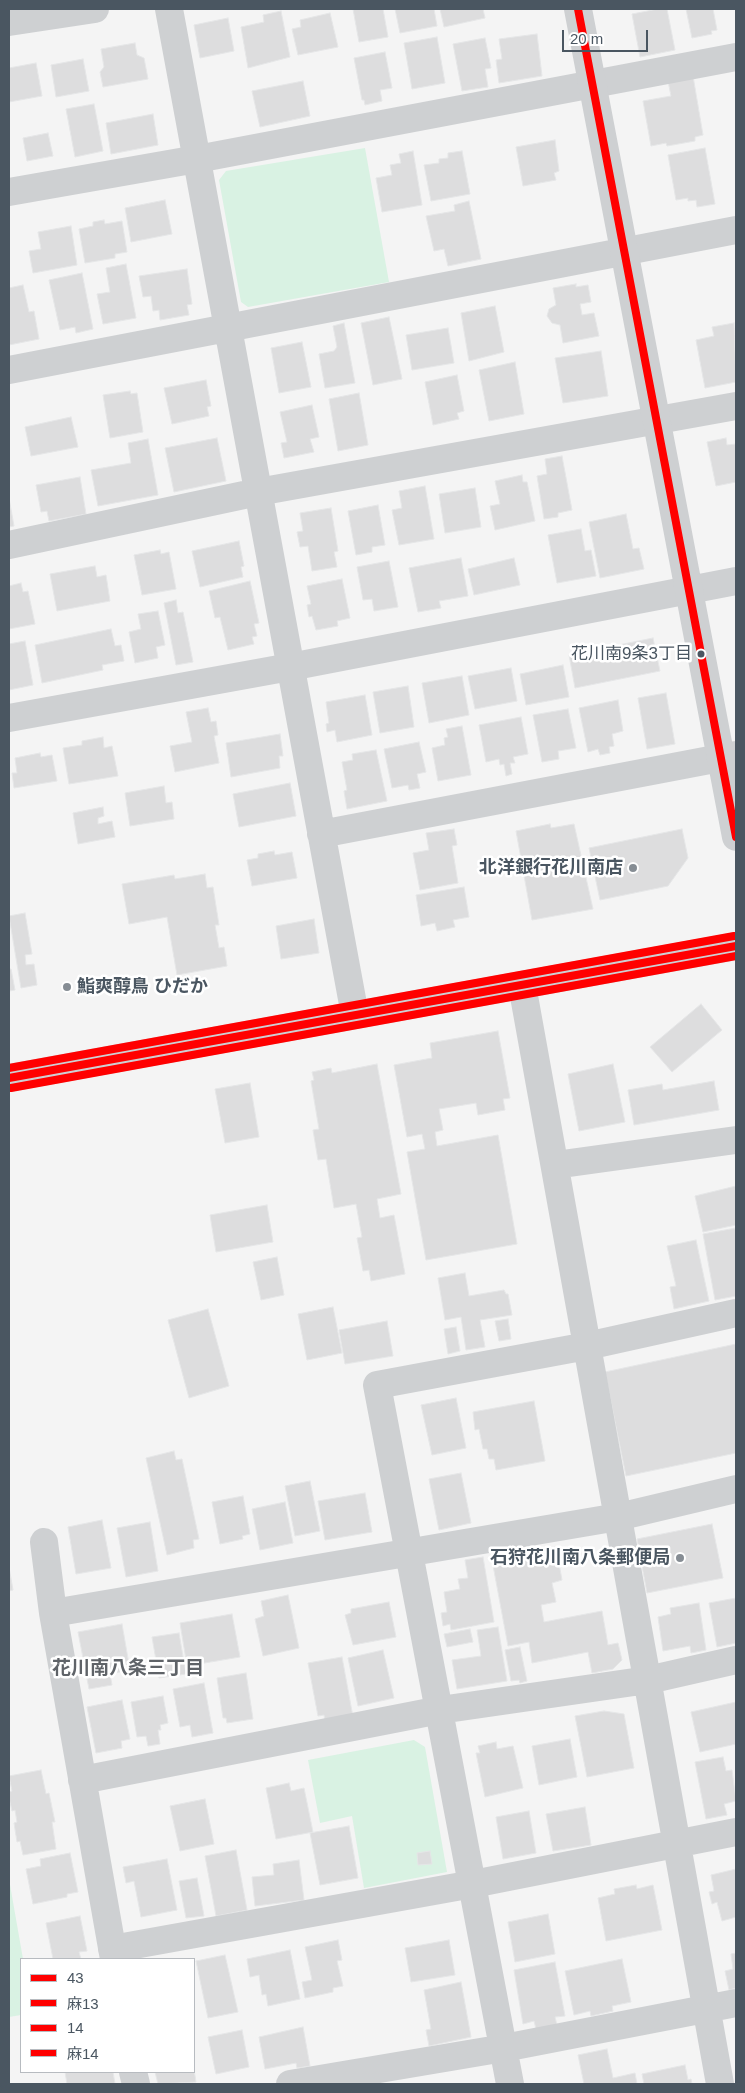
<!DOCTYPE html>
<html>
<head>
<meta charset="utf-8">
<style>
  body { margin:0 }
  #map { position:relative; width:745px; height:2093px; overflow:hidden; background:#f4f4f4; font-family:Arial,"Noto Sans JP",sans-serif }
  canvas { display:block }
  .frame { position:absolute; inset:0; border:10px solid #4a5661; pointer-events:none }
  .legend { position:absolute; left:20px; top:1958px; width:175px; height:115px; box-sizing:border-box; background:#fff; border:1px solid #b7bbc0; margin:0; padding:6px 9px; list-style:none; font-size:15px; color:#4a5661 }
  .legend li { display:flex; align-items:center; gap:10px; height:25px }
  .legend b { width:25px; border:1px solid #b7bbc0 }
  .scale { position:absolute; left:562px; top:30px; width:86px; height:22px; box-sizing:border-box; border:2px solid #4a5661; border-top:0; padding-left:6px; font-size:15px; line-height:18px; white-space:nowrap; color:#4a5661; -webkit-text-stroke:4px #fff; paint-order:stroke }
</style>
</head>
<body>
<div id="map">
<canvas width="745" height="2093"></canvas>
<div class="frame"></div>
<ul class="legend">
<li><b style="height:6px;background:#f00"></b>43</li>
<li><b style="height:6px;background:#f00"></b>麻13</li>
<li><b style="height:6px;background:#f00"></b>14</li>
<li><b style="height:6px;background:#f00"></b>麻14</li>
</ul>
<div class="scale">20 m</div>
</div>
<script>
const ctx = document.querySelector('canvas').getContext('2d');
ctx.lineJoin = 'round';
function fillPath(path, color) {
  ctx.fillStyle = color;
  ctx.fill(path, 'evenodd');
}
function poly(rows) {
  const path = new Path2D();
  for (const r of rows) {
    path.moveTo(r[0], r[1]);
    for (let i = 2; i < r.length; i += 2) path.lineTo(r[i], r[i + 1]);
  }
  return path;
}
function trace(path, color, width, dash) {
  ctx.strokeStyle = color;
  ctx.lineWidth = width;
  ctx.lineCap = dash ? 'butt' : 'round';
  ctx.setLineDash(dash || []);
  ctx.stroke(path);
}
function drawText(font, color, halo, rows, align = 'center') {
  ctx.font = font + ' Arial,"Noto Sans JP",sans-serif';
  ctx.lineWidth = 5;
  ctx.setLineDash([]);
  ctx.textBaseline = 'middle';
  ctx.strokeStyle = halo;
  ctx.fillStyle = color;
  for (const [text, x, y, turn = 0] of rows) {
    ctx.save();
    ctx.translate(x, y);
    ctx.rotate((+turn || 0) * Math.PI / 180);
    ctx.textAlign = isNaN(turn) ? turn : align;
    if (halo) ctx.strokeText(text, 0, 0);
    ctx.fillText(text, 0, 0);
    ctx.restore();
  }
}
const green = poly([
  [365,148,389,282,248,307,241,302,219,180,226,171],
  [414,1740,425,1747,447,1872,364,1888,352,1816,320,1823,308,1760],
  [9,1879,23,1959,21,1959,21,2015,9,2017]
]);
const building = poly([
  [353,9,383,9,388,37,359,42,353,9],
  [395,9,434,9,437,26,400,33,395,9],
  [440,9,483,9,485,18,444,27,440,9],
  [658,9,667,9,675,50,640,57,632,14,658,9],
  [686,9,713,9,717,30,711,31,712,34,692,38,686,9],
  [281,11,290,57,248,68,241,27,264,22,263,15,281,11],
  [330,13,338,47,298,55,292,29,301,27,300,20,330,13],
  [228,18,234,51,200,58,194,25,228,18],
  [537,34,542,76,499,83,496,60,502,59,499,39,537,34],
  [437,37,445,83,412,89,404,43,437,37],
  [485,38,491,68,485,69,488,87,462,91,453,44,485,38],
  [135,43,137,55,144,58,148,79,103,87,100,72,104,67,101,49,135,43],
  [385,52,392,88,380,90,382,101,365,105,364,100,362,100,354,58,385,52],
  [83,59,89,91,56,97,51,65,83,59],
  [36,63,42,96,9,102,9,68,36,63],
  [693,76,703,135,695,137,695,141,667,146,666,143,651,146,643,101,671,96,668,81,693,76],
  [303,81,310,116,260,127,252,91,303,81],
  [94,104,103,151,75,157,66,109,94,104],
  [153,114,158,145,111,154,106,123,153,114],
  [48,133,53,156,27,161,23,138,48,133],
  [555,140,559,171,554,173,556,180,523,186,516,147,555,140],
  [705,148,715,204,697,207,696,200,688,201,688,198,676,200,668,155,705,148],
  [413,151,422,205,382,212,376,178,392,175,390,165,401,163,399,154,413,151],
  [462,151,470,194,431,201,424,165,439,163,439,159,448,158,448,153,462,151],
  [165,200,172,234,131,242,125,208,165,200],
  [469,201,481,259,448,266,444,249,434,251,426,216,455,211,454,205,469,201],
  [104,220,105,224,122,221,127,252,115,254,115,258,85,263,79,229,93,226,93,222,104,220],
  [71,226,77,265,33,273,29,251,41,249,38,232,71,226],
  [126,264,136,318,103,324,97,294,110,292,106,268,126,264],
  [187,269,192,304,187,305,189,315,160,320,159,310,153,311,151,296,143,297,139,276,187,269],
  [82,273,93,329,76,333,75,327,60,330,49,280,82,273],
  [576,284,576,287,588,285,591,302,580,304,582,315,594,313,599,336,563,343,560,325,552,323,547,316,549,309,556,305,553,288,576,284],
  [23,285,29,312,34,311,39,339,9,345,9,288,23,285],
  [495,306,504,352,469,361,461,313,495,306],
  [389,317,402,379,373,385,361,323,389,317],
  [344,323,355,383,325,388,319,354,334,351,337,347,333,326,344,323],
  [734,323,736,382,705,388,696,340,714,336,712,327,734,323],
  [448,328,454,363,412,370,406,335,448,328],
  [302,342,311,387,279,393,271,348,302,342],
  [601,351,608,396,563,403,555,358,601,351],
  [515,362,524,414,489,421,479,370,515,362],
  [457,375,464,411,457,413,459,419,433,425,425,382,457,375],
  [206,380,211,406,207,407,209,416,172,424,164,388,206,380],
  [130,391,131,394,137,393,143,432,110,438,103,395,130,391],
  [359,393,368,445,338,451,329,399,359,393],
  [312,405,319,437,310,439,314,452,284,458,281,443,287,442,280,412,312,405],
  [71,417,78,447,31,456,25,427,71,417],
  [217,438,226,481,174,492,165,448,217,438],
  [726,438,727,445,736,444,736,482,716,486,707,442,726,438],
  [148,439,158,495,98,506,91,470,131,463,128,443,148,439],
  [562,456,572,510,558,513,558,517,544,519,537,476,547,474,545,459,562,456],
  [522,475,523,482,527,482,535,521,495,530,490,506,500,504,495,481,522,475],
  [80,477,86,514,49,521,47,511,41,512,36,485,80,477],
  [425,486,434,539,399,545,392,510,402,508,399,491,425,486],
  [475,488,481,527,445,533,439,494,475,488],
  [9,498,14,526,9,527,9,498],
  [378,505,385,545,372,547,372,552,356,555,348,511,378,505],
  [331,508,338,551,334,552,337,567,312,571,308,546,300,547,297,532,303,531,300,513,331,508],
  [626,514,633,549,639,548,644,569,600,578,589,522,626,514],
  [581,529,585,551,591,550,596,576,557,583,548,535,581,529],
  [239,541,244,566,241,567,243,577,200,587,192,551,239,541],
  [160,550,161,554,169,552,176,589,142,595,134,555,160,550],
  [461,558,468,596,439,601,441,608,418,612,409,568,461,558],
  [514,558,520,585,474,595,468,569,514,558],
  [389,561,398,607,374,611,372,599,363,600,357,567,389,561],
  [95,566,97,577,106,575,110,601,57,611,50,574,95,566],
  [342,579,350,618,337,621,338,626,316,630,312,616,309,617,307,605,311,604,307,586,342,579],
  [250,581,259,623,254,624,257,636,252,637,254,644,228,650,220,617,215,618,209,591,250,581],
  [21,583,23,592,28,591,35,624,9,629,9,586,21,583],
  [176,600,178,613,183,612,193,662,176,665,164,603,176,600],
  [158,611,165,645,156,647,158,658,135,663,129,632,141,629,138,614,158,611],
  [111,629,115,646,121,645,124,661,102,665,103,670,42,683,35,645,111,629],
  [653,638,660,671,575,688,569,655,653,638],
  [25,641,33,685,9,690,9,644,25,641],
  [563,665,569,697,526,705,520,674,563,665],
  [511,668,517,701,475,709,468,676,511,668],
  [462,676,469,715,429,723,422,683,462,676],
  [408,686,414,727,380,733,373,692,408,686],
  [666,693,675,744,647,749,638,698,666,693],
  [365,695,372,735,337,742,335,730,327,732,326,724,329,723,326,702,365,695],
  [618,700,623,731,612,734,614,746,609,747,610,753,600,755,598,749,588,752,579,708,618,700],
  [208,708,211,722,216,721,218,735,214,736,219,763,175,772,170,746,192,742,186,712,208,708],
  [568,709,576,748,558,751,559,759,542,762,533,715,568,709],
  [521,717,528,754,513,757,515,763,510,763,512,774,506,776,504,764,500,765,499,759,486,762,479,725,521,717],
  [462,726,471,775,438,781,432,748,445,745,444,738,448,737,446,729,462,726],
  [280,734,283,756,279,756,280,768,231,777,226,743,280,734],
  [103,737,104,748,112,746,118,776,69,784,63,748,82,745,82,741,103,737],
  [419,742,426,772,417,774,420,788,409,790,408,785,392,788,384,749,419,742],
  [376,750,387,801,347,809,344,791,347,790,342,762,353,760,352,754,376,750],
  [40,753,41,757,52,755,57,781,14,788,12,773,17,773,15,758,40,753],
  [290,783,296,816,239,827,233,794,290,783],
  [164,786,166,803,172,802,174,819,130,826,125,793,164,786],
  [103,807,104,816,98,818,98,824,112,821,115,837,78,844,73,813,103,807],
  [550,824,551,828,574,824,593,909,532,920,516,831,550,824],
  [454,829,457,845,452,846,458,883,420,890,413,853,429,850,426,833,454,829],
  [682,829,688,858,668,886,600,900,589,848,682,829],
  [274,851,275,855,292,852,297,878,252,886,247,860,258,858,258,854,274,851],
  [205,874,207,888,213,887,219,925,215,925,219,948,224,947,227,966,177,975,167,917,129,924,122,884,174,875,175,879,205,874],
  [464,887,469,917,453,920,455,927,437,931,435,923,421,926,416,895,464,887],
  [25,913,32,954,25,955,26,965,34,964,37,985,21,988,9,916,25,913],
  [314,919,319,953,281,959,276,926,314,919],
  [9,969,11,969,15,990,9,991,9,969],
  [701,1004,722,1030,672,1072,650,1047,701,1004],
  [498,1031,510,1098,503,1099,505,1110,478,1115,476,1103,439,1109,443,1130,435,1132,437,1146,498,1135,517,1244,426,1260,407,1152,425,1149,422,1134,407,1137,394,1065,432,1058,430,1043,498,1031],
  [377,1064,401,1194,377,1199,380,1218,394,1215,405,1274,371,1281,369,1270,363,1271,357,1238,362,1237,356,1204,334,1208,326,1159,318,1160,313,1130,319,1129,311,1081,314,1080,312,1072,331,1068,332,1073,377,1064],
  [613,1064,625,1122,579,1131,568,1074,613,1064],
  [714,1081,719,1110,634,1125,628,1090,662,1084,663,1090,714,1081],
  [250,1083,259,1137,225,1143,215,1089,250,1083],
  [736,1186,736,1225,703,1232,695,1196,736,1186],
  [267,1205,273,1242,216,1252,210,1215,267,1205],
  [736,1228,736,1296,715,1300,703,1234,736,1228],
  [696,1240,709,1301,674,1309,670,1287,676,1286,667,1246,696,1240],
  [277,1257,284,1295,261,1300,253,1262,277,1257],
  [465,1273,469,1296,504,1290,506,1294,508,1294,512,1315,480,1320,485,1347,466,1350,461,1317,445,1320,438,1278,465,1273],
  [333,1307,342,1353,307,1360,298,1314,333,1307],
  [208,1309,229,1386,189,1398,168,1320,208,1309],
  [508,1319,511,1339,499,1341,495,1321,508,1319],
  [387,1321,393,1356,345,1364,339,1330,387,1321],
  [456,1327,460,1351,448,1354,444,1329,456,1327],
  [736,1344,736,1453,626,1476,605,1372,736,1344],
  [456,1398,466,1448,432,1455,421,1405,456,1398],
  [534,1401,545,1461,496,1470,494,1459,489,1459,487,1449,483,1449,479,1429,475,1430,473,1412,534,1401],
  [174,1451,176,1460,182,1459,199,1539,193,1540,194,1548,167,1555,146,1458,174,1451],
  [461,1473,471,1523,439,1530,429,1479,461,1473],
  [310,1481,320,1531,295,1536,285,1486,310,1481],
  [365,1493,372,1532,325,1540,318,1501,365,1493],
  [243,1496,250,1534,242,1536,243,1539,220,1544,212,1502,243,1496],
  [285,1502,293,1543,260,1550,252,1509,285,1502],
  [102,1520,111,1568,76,1574,68,1527,102,1520],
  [150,1522,158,1571,126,1577,117,1528,150,1522],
  [712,1524,723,1578,647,1593,637,1539,712,1524],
  [556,1547,562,1580,552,1583,556,1602,541,1605,544,1622,602,1611,608,1645,618,1643,622,1660,613,1669,592,1673,588,1652,532,1663,529,1642,508,1646,492,1560,556,1547],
  [483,1557,494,1622,451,1630,450,1624,443,1626,441,1613,447,1612,444,1592,460,1589,458,1579,468,1578,465,1560,483,1557],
  [9,1567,13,1590,9,1591,9,1567],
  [288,1595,299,1648,263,1656,255,1619,264,1616,261,1601,288,1595],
  [736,1598,736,1643,717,1647,709,1603,736,1598],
  [389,1602,396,1637,353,1645,345,1615,351,1613,351,1609,389,1602],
  [699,1603,706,1650,691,1653,690,1646,663,1651,658,1617,671,1614,670,1608,699,1603],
  [232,1614,240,1657,187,1666,180,1623,232,1614],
  [122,1624,130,1670,110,1674,112,1685,89,1689,78,1632,122,1624],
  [498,1627,507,1681,457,1689,452,1660,481,1656,477,1630,498,1627],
  [470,1629,473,1642,447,1647,444,1634,470,1629],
  [179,1633,186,1674,159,1678,152,1637,179,1633],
  [520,1647,527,1681,520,1683,519,1680,511,1681,505,1650,520,1647],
  [383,1650,394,1698,358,1706,348,1658,383,1650],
  [342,1657,353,1717,325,1722,324,1715,318,1716,308,1663,342,1657],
  [246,1673,253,1719,227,1723,226,1718,223,1718,217,1678,246,1673],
  [204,1683,213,1733,192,1737,190,1725,180,1727,173,1689,204,1683],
  [163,1696,168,1723,160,1725,161,1730,158,1730,160,1744,148,1746,146,1736,137,1737,131,1702,163,1696],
  [122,1700,130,1739,121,1741,122,1748,96,1753,87,1707,122,1700],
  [736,1702,736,1744,700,1752,691,1712,736,1702],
  [604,1711,624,1714,634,1768,587,1777,575,1716,604,1711],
  [570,1739,577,1777,539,1785,532,1746,570,1739],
  [496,1742,497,1749,513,1746,523,1788,485,1797,476,1753,480,1753,478,1746,496,1742],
  [723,1757,726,1771,732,1770,736,1801,724,1804,727,1815,706,1819,695,1762,723,1757],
  [41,1770,46,1794,49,1793,55,1822,52,1822,56,1849,23,1855,20,1841,17,1842,14,1823,17,1822,15,1810,12,1811,9,1798,9,1792,12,1791,9,1776,41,1770],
  [289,1783,291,1791,304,1788,313,1832,276,1839,266,1788,289,1783],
  [205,1799,214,1844,180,1851,170,1806,205,1799],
  [585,1807,591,1845,553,1851,546,1814,585,1807],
  [529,1811,536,1853,503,1859,496,1817,529,1811],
  [349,1826,358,1878,320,1885,310,1833,349,1826],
  [236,1850,247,1910,216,1916,205,1856,236,1850],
  [430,1851,432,1864,418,1865,417,1853,430,1851],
  [70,1853,78,1892,67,1894,67,1897,33,1904,26,1869,41,1866,40,1859,70,1853],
  [167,1859,177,1910,141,1917,134,1881,126,1883,123,1867,167,1859],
  [299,1860,304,1900,255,1906,252,1877,274,1875,273,1864,299,1860],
  [736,1869,736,1917,722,1921,717,1902,712,1904,709,1892,714,1891,711,1875,736,1869],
  [197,1878,204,1916,186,1918,179,1881,197,1878],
  [636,1885,637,1889,653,1885,662,1930,606,1941,598,1898,615,1894,614,1889,636,1885],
  [548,1914,555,1954,515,1962,508,1922,548,1914],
  [80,1916,87,1951,79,1952,81,1959,53,1959,46,1923,80,1916],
  [338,1940,342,1960,337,1961,343,1986,333,1988,333,1992,305,1998,302,1982,312,1980,305,1947,338,1940],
  [449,1940,455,1975,411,1982,405,1948,449,1940],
  [290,1950,300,1999,268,2006,266,1994,262,1995,259,1975,250,1977,247,1959,290,1950],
  [736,1953,736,1988,729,1990,725,1971,733,1969,731,1954,736,1953],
  [225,1955,238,2012,208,2018,196,1961,225,1955],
  [622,1959,631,2002,612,2006,613,2011,591,2016,590,2011,574,2015,565,1971,622,1959],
  [555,1962,565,2016,555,2017,557,2025,536,2029,534,2021,523,2024,514,1970,555,1962],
  [461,1982,471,2037,429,2046,426,2030,431,2029,424,1990,461,1982],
  [303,2027,310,2066,297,2068,296,2063,265,2069,259,2037,303,2027],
  [242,2030,249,2067,216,2074,208,2037,242,2030],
  [607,2049,613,2078,635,2073,637,2084,584,2084,578,2055,607,2049],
  [685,2065,688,2080,691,2079,692,2084,644,2084,642,2074,685,2065],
  [194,2069,196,2082,158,2084,155,2072,194,2072,194,2069],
  [65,2072,113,2072,115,2084,67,2084,65,2072]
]);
const minor = poly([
  [169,9,355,1015],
  [9,22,95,9],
  [9,192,197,159,736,57],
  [9,370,736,230],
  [9,545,258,492,736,406],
  [9,718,290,667,736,581],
  [321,834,736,755],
  [522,985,720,2084],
  [555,1165,736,1140],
  [44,1542,53,1613,114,1959],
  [53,1613,618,1517,736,1489],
  [82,1780,440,1710,648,1680,736,1660],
  [112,1949,473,1884,736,1832],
  [133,2072,136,2084],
  [290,2084,504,2048,736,2003],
  [510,2084,377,1385,587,1346,736,1313]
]);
const tertiary = poly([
  [578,9,736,837]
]);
const secondary = poly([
  [9,1078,736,946]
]);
const bus1 = poly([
  [578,9,736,837]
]);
const bus2 = poly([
  [9,1078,736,946]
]);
const bus3 = poly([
  [11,1088,736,956]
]);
const bus4 = poly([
  [9,1068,734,936]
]);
const markers = [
  [701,654,4.5,"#4a5661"],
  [633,868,5,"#868d94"],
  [67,987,5,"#868d94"],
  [680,1558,5,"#868d94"]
];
const busNames = [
  ["花川南9条3丁目",692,654]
];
const poiNames = [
  ["北洋銀行花川南店",623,868],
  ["鮨爽醇鳥 ひだか",77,987,"left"],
  ["石狩花川南八条郵便局",670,1558]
];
const neighbourhoodNames = [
  ["花川南八条三丁目",128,1669]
];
fillPath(green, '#d9f2e3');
fillPath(building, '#ddddde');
trace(building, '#e5e6e7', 1);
trace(minor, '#ced0d2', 28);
trace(tertiary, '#ced0d2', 28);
trace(secondary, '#ced0d4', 28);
trace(bus1, '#f00', 8);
trace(bus2, '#f00', 8);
trace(bus3, '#f00', 8);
trace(bus4, '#f00', 8);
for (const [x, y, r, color] of markers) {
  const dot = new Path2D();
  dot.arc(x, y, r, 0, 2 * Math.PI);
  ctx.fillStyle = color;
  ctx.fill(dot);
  trace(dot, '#fff', 2);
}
drawText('17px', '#4a5661', '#fff', busNames, 'right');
drawText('bold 18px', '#4a5661', '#fff', poiNames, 'right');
drawText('bold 19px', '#5f6368', '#fff', neighbourhoodNames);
</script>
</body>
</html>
